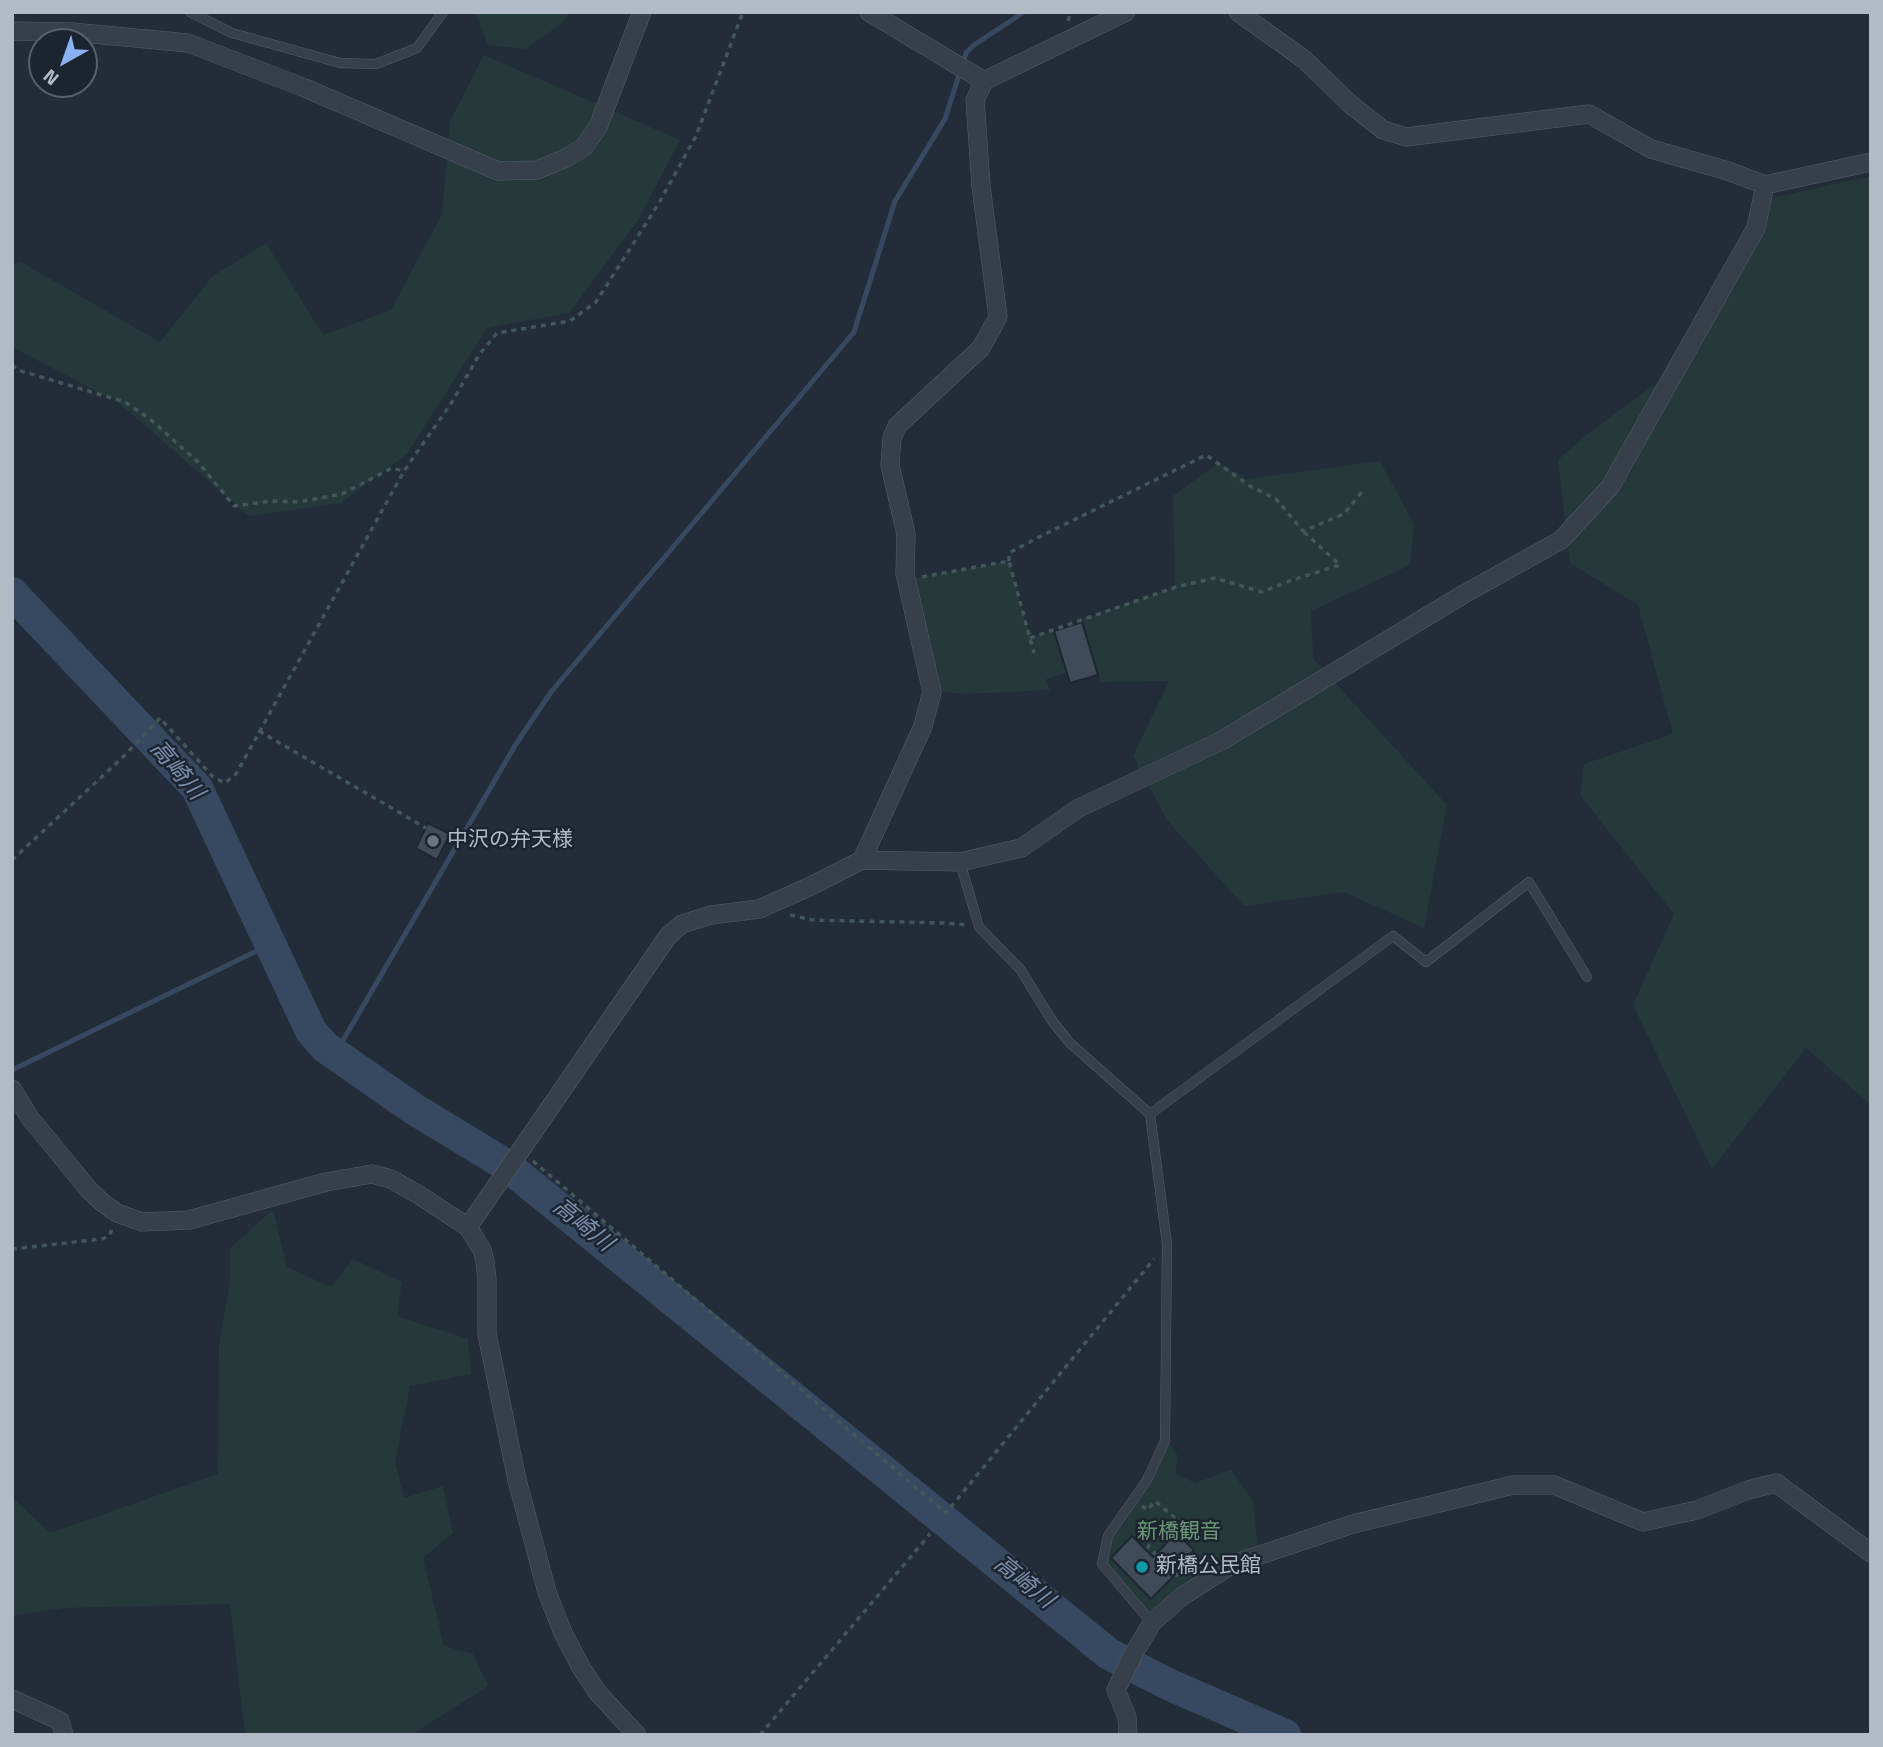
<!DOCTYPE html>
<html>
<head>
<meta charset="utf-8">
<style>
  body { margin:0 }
  #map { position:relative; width:1883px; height:1747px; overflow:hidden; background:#232d3a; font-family:"Titillium Web",sans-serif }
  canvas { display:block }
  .frame { position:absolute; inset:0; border:14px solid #b2bac6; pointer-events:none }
  .north { position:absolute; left:28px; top:28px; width:70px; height:70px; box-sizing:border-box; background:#1c242f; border:2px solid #58606b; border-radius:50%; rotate:220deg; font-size:19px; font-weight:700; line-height:28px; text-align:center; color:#b2bac6 }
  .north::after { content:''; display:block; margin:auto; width:24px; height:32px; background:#89b2f5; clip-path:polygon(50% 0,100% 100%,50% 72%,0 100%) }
</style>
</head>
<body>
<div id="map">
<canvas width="1883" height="1747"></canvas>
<div class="frame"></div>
<div class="north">N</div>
</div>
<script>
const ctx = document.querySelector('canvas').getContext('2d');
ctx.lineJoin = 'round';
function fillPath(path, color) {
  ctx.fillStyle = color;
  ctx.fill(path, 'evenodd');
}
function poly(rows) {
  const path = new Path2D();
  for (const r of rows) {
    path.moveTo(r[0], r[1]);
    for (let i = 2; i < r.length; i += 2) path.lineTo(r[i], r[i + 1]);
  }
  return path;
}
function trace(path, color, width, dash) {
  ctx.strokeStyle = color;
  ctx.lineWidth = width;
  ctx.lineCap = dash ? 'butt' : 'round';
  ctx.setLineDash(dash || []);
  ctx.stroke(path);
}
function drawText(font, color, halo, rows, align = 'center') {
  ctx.font = font + ' "Titillium Web","Noto Sans JP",sans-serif';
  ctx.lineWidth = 5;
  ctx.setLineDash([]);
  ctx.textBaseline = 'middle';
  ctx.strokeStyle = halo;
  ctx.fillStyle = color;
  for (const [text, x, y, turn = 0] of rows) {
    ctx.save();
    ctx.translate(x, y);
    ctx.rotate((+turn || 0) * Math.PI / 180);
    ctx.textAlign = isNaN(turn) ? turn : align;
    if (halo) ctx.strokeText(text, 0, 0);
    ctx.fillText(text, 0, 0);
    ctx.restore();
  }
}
const green = poly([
  [475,12,569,12,562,23,526,49,488,45],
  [484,55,680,140,637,222,569,313,487,328,407,454,341,503,249,516,119,403,12,347,12,264,21,262,160,342,213,276,266,243,323,335,391,310,442,214,450,121],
  [1871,176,1871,1105,1806,1048,1712,1169,1633,1005,1674,914,1580,795,1584,764,1673,734,1638,605,1570,563,1558,460,1586,435,1696,354,1772,198],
  [1380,461,1414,524,1410,565,1311,611,1313,659,1447,805,1424,928,1344,892,1244,906,1167,820,1133,756,1169,681,1101,682,1089,645,1083,619,1175,587,1173,496,1218,463,1248,479],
  [1009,561,1030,637,1053,631,1069,672,1046,679,1050,690,965,694,934,691,906,580],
  [273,1210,287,1267,331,1287,353,1259,402,1282,397,1316,468,1339,471,1374,410,1386,395,1462,404,1498,443,1486,453,1533,423,1558,444,1646,473,1654,488,1686,416,1732,416,1735,245,1735,230,1604,64,1608,12,1616,12,1497,50,1533,218,1474,219,1345,230,1282,230,1248],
  [1168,1442,1178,1456,1175,1473,1195,1483,1231,1470,1253,1501,1258,1551,1153,1618,1106,1563,1111,1539]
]);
const stream = poly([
  [335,1054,516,744,551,692,854,332,895,201,945,119,966,53,974,45,1024,12],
  [12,1070,269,945]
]);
const river = poly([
  [12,593,197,788,311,1031,325,1047,414,1109,506,1165,1109,1654,1170,1685,1285,1735]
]);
const building = poly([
  [1082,622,1098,675,1070,683,1054,631,1082,622],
  [428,823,450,834,437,860,416,848,428,823],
  [1176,1533,1194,1550,1170,1575,1173,1577,1151,1599,1111,1558,1132,1536,1153,1557,1176,1533]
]);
const path = poly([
  [1068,21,1071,12],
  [12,365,18,370,125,402,150,419,198,462,234,506,272,501,298,502,342,494,392,468,404,471,452,402,479,355,497,333,570,321,596,302,659,203,696,136,743,12],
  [1009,561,1009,553,1037,538,1206,455,1250,486,1276,499,1303,531,1344,514,1362,492],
  [922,577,1009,561,1034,653],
  [1030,638,1176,587,1215,578,1262,592,1292,580,1340,565,1304,532],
  [259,731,426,828],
  [12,860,121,759,160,718,213,777,225,783,236,774,404,471],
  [790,915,813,920,943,923,967,925],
  [533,1161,946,1513,1154,1259],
  [12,1249,102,1239,110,1235,112,1228],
  [1142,1506,1148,1510,1155,1501,1174,1517,1148,1547,1180,1579],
  [760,1735,930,1534]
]);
const service = poly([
  [190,12,232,33,340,63,376,64,417,48,443,12],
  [960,862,979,927,1020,969,1053,1022,1070,1043,1150,1114,1167,1244,1165,1441,1147,1480,1108,1536,1102,1564,1152,1623],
  [1150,1114,1393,936,1426,962,1529,882,1587,977]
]);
const minor = poly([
  [869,12,984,81],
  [1238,12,1305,60,1349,103,1383,130,1406,137,1589,114,1651,149,1728,171,1765,185,1871,162],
  [12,31,72,32,188,43,305,88,498,171,537,170,566,158,584,147,598,127,642,12],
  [862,860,923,726,932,692,905,574,906,534,890,465,892,438,897,426,981,348,998,317,981,186,975,100,984,81,1126,12],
  [12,1089,30,1118,90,1191,103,1203,117,1213,142,1222,189,1220,326,1182,372,1174,391,1179,419,1195,468,1227,482,1250,485,1261,487,1280,487,1334,517,1480,547,1592,563,1633,582,1669,598,1693,637,1735],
  [468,1227,668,936,682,924,711,915,759,909,811,886,862,860,960,862,1021,848,1079,808,1221,741,1464,594,1561,540,1610,487,1756,228,1765,185],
  [12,1699,60,1721,64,1735],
  [1128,1735,1127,1717,1116,1690,1134,1653,1152,1623,1181,1597,1233,1564,1353,1524,1513,1485,1554,1485,1643,1522,1697,1510,1748,1490,1776,1483,1871,1553]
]);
const markers = [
  [433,841,7,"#6b7280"],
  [1142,1567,7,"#0f9aa8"]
];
const poiNames = [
  ["中沢の弁天様",447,841],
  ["新橋公民館",1156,1567]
];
const parkNames = [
  ["新橋観音",1179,1533]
];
const waterNames = [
  ["高崎川",176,771,50],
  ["高崎川",582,1226,39],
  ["高崎川",1023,1583,39]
];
fillPath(green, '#25393b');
trace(stream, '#374861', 5);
trace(river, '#374861', 32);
fillPath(building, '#3f4b59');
trace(building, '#1e2632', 2);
trace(service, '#555d69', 10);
trace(minor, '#555d69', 19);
trace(path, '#435659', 3.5, [5, 5]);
trace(service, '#373f4b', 9);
trace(minor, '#373f4b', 18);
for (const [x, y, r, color] of markers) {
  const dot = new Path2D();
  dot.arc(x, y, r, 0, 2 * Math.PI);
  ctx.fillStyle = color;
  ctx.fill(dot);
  trace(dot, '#1c242f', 2.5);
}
drawText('21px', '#b2bac6', '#1c242f', poiNames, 'left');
drawText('21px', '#6a9774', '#1c242f', parkNames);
drawText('italic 23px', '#7b90ae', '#1c242f', waterNames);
</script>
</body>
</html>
